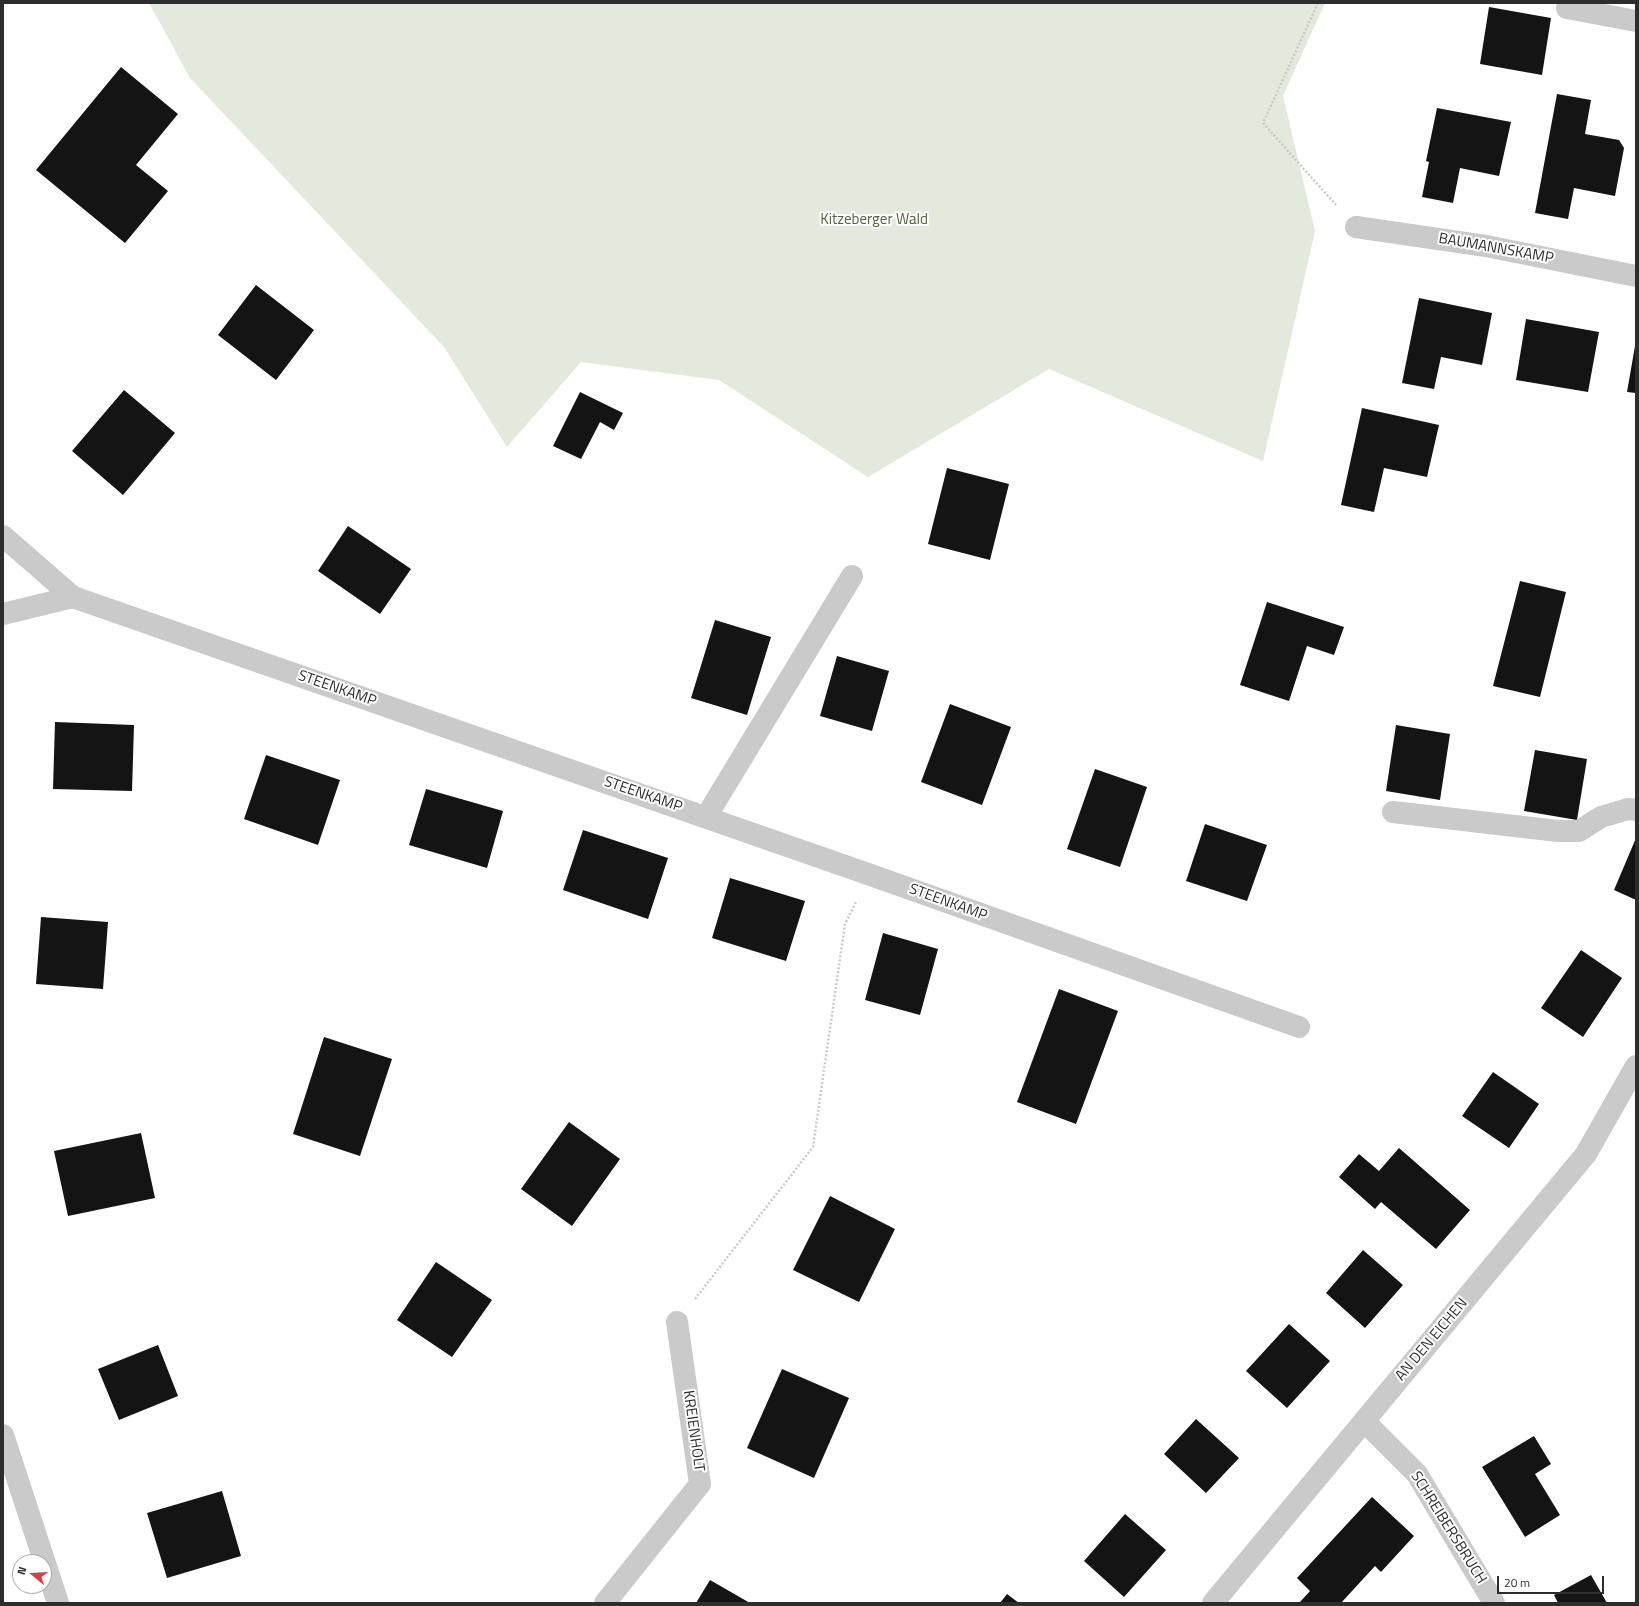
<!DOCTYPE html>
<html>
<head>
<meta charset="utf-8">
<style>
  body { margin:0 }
  #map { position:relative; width:1639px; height:1606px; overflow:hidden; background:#fff; font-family:"Titillium Web",sans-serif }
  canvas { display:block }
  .frame { position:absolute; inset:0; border:4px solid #2d2d2d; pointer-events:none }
  .north { position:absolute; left:12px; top:1554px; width:40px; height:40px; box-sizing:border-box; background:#fff; border:1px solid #ababab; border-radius:50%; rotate:288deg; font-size:11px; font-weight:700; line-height:16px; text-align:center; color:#2d2d2d }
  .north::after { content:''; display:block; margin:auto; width:14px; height:18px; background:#d43f48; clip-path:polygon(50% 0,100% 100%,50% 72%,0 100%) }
  .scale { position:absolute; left:1497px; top:1576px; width:107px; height:18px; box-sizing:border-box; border:2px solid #2d2d2d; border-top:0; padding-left:5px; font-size:12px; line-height:14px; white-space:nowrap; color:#2d2d2d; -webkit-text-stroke:3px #fff; paint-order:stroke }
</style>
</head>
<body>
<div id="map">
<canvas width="1639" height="1606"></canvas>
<div class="frame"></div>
<div class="north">N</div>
<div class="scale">20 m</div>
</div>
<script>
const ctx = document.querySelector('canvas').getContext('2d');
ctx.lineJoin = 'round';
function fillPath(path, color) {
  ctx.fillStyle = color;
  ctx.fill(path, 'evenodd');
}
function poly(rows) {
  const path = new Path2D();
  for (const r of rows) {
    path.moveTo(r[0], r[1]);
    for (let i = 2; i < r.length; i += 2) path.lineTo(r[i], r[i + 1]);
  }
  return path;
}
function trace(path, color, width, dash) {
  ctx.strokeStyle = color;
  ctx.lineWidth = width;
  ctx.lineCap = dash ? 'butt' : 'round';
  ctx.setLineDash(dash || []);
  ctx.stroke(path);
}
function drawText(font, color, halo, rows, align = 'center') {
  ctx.font = font + ' "Titillium Web",sans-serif';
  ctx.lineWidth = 4;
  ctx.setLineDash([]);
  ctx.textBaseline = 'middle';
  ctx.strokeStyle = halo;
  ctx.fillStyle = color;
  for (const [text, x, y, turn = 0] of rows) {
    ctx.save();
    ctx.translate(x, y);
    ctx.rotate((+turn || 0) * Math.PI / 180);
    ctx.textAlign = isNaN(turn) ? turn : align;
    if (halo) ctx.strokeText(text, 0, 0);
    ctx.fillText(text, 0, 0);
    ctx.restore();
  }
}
const green = poly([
  [149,3,1325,3,1283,96,1315,231,1263,461,1049,369,868,477,719,380,581,362,507,447,444,347,190,78]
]);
const building = poly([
  [1489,7,1551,18,1542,75,1480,64],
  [121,67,178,114,136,165,168,191,125,243,36,170],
  [1557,94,1591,100,1585,134,1619,140,1624,148,1615,196,1574,188,1568,219,1535,213],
  [1437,108,1511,122,1499,176,1460,168,1453,203,1422,197,1429,162,1426,161],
  [256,285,314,330,276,380,218,335],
  [1419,298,1492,313,1482,365,1441,357,1434,389,1402,383],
  [1526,319,1599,332,1588,392,1516,380],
  [1635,346,1636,346,1636,393,1627,392],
  [124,390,175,433,123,495,72,451],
  [580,392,623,413,614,430,600,422,581,459,553,446],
  [1362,408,1439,425,1427,477,1384,468,1374,512,1341,505],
  [947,468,1009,484,990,560,928,544],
  [348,526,411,569,380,614,318,571],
  [1520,581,1566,592,1540,697,1493,686],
  [1267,602,1344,627,1334,655,1307,646,1289,701,1240,685],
  [715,620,771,637,747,715,691,698],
  [837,656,889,671,872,731,820,716],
  [950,704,1011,727,982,805,921,782],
  [55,722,134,725,132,791,53,789],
  [1396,725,1450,734,1440,800,1386,791],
  [1535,750,1587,759,1577,820,1524,811],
  [266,755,340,780,318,845,244,819],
  [1095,769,1147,787,1120,867,1067,849],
  [426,789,503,811,487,868,409,845],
  [1205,824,1267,845,1247,901,1186,881],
  [583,830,668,858,648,919,563,890],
  [1636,838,1636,900,1614,890],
  [730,878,805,901,786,961,712,938],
  [41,917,108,922,103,989,36,984],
  [883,933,938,949,920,1015,865,1000],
  [1581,950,1622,978,1583,1037,1541,1008],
  [1059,989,1118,1011,1076,1124,1017,1102],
  [324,1037,392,1059,360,1156,293,1134],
  [1493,1072,1539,1104,1509,1148,1462,1116],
  [569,1122,620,1159,572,1226,521,1189],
  [141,1133,155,1198,68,1216,54,1151],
  [1399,1148,1470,1210,1436,1249,1381,1202,1375,1209,1339,1177,1359,1154,1379,1171],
  [830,1196,895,1229,859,1302,793,1270],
  [1363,1250,1403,1285,1365,1328,1326,1293],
  [436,1262,492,1300,452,1357,397,1320],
  [1289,1324,1330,1361,1287,1408,1246,1371],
  [158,1345,178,1396,119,1420,98,1369],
  [782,1369,849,1398,814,1478,747,1448],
  [1196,1419,1239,1458,1206,1493,1164,1454],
  [1534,1436,1551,1464,1535,1474,1560,1515,1525,1537,1482,1467],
  [222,1491,241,1556,167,1578,147,1513],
  [1372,1497,1414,1536,1381,1572,1375,1566,1341,1603,1299,1603,1310,1591,1297,1578],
  [1125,1514,1166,1550,1124,1597,1084,1561],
  [1591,1575,1607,1603,1558,1603,1554,1595],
  [710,1580,750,1603,696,1603],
  [1007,1594,1019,1603,1000,1603]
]);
const path = poly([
  [1318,3,1263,123,1336,205],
  [695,1299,813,1147,845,924,856,902]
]);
const minor = poly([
  [1567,8,1636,21],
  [1356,227,1486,246,1636,276],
  [3,536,73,597,868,874,1299,1027],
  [3,614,73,597],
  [1393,812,1558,831,1579,831,1601,817,1628,809,1636,810],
  [706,817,852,576],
  [1364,1421,1417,1474,1494,1603],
  [3,1435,58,1603],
  [605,1603,700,1484,677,1322],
  [1213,1603,1586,1154,1636,1066]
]);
const parkNames = [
  ["Kitzeberger Wald",874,220]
];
const streetNames = [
  ["BAUMANNSKAMP",1496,249,10],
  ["STEENKAMP",337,689,19],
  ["STEENKAMP",643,795,19],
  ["STEENKAMP",948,903,20],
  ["AN DEN EICHEN",1432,1340,-50],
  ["KREIENHOLT",693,1431,82],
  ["SCHREIBERSBRUCH",1448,1528,58]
];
fillPath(green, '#e3e9dc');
fillPath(building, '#141414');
trace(path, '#cacaca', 2.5, [2, 2]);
trace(minor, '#cacaca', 22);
drawText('15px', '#50643f', '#fff', parkNames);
drawText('15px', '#2d2d2d', '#fff', streetNames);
</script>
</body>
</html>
